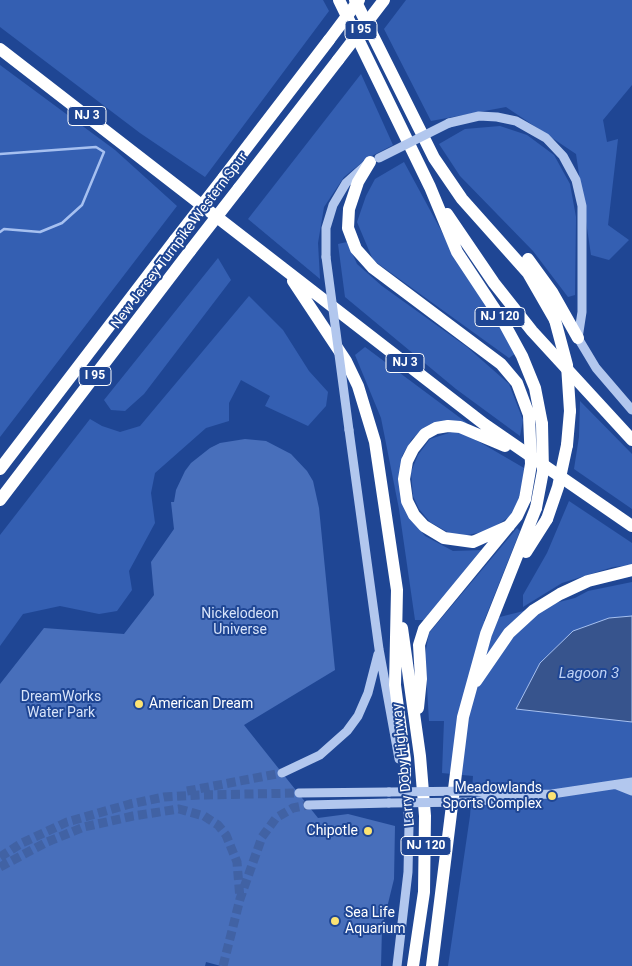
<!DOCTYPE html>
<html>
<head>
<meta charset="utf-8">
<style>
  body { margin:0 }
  canvas { display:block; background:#1f4694 }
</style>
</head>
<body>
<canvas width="632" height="966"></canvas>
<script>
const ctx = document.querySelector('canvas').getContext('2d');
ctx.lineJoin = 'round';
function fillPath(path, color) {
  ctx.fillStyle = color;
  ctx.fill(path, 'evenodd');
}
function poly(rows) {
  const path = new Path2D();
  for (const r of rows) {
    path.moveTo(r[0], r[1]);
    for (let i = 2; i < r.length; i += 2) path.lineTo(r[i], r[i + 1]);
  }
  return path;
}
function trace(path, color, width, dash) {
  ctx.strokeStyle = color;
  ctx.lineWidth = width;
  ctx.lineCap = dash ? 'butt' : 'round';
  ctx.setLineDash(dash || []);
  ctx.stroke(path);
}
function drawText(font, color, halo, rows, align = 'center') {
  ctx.font = font + ' Roboto,sans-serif';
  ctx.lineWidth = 4;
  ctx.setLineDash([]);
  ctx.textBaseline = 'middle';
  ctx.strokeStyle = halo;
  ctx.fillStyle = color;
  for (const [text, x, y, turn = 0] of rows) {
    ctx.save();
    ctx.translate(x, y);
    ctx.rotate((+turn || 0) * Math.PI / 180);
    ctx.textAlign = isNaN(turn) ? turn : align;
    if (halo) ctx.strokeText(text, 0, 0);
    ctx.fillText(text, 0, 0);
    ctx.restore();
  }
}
const green = poly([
  [0,0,323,0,329,11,205,177,140,133,0,27],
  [406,0,632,0,632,85,603,120,607,142,618,139,608,225,629,240,609,260,591,255,576,154,506,107,431,121,384,29],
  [0,65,115,150,177,206,0,437],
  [361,74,393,145,366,159,344,177,324,207,318,243,320,279,248,219],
  [500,126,527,135,554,155,570,184,576,217,575,295,568,297,533,251,460,176,439,144,465,129],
  [404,162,450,247,516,353,509,358,373,260,357,222,366,196,375,179],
  [347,242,357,264,382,286,467,347,509,384,523,420,520,436,456,389,345,297,338,244],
  [218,258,231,280,144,394,125,411,111,410,104,400],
  [249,296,283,330,309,371,328,392,326,406,308,426,265,406,270,396,241,380,229,403,229,421,206,428,155,473,151,493,155,523,129,571,132,590,117,611,99,614,60,606,23,614,0,646,0,535,90,419,102,426,120,432,140,426],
  [365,347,467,423,424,428,412,439,402,456,411,519,425,536,453,551,484,550,424,620,415,620,399,509,381,418,355,355],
  [580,401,632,454,632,509,574,469,579,437],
  [452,432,464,433,524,468,520,500,512,515,488,531,462,536,451,534,430,522,419,509,413,496,411,472,418,455,430,439],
  [569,501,632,543,632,565,613,567,562,583,523,607,523,595,547,553],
  [517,528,520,531,484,621,575,598,588,591,632,582,632,966,448,966,470,816,473,776,442,773,444,721,429,721,425,655,429,633]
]);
const water = poly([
  [632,616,632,722,516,709,540,663,573,631,609,618,632,616]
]);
const stream = poly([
  [0,154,96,147,104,152,82,205,62,223,40,232,4,229,0,232]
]);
const building = poly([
  [245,439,266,441,291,454,307,471,313,481,319,508,335,670,244,725,318,818,348,814,395,826,394,879,382,928,381,966,221,966,206,962,205,966,0,966,0,684,44,628,124,634,154,595,151,562,174,529,171,502,174,502,176,490,185,471,191,463,210,448,220,443]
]);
const tertiaryTunnel = poly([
  [187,791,282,773],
  [0,857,22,843,67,822,130,804,164,797,201,795,299,793],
  [0,867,47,842,84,827,133,816,179,809,204,816,218,825,226,835,237,862,240,899],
  [223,966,240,899,262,837,276,818,293,808,308,805]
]);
const tertiary = poly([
  [449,123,479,116,497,117,516,121,546,138,563,156,576,180,582,206,582,312,578,338,596,368,632,410],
  [326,257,326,228,333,205,346,183,366,165],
  [349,430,379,649,399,759],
  [282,773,320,755,347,731,358,716,368,693,378,654],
  [617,785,632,791],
  [474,791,521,795,552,794,632,782],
  [299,793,389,792],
  [472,802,503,798],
  [308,805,389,803],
  [397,966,408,872,409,826,406,786]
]);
const motorway = poly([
  [339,0,430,187,457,252,504,323,522,356,535,388,542,424],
  [355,0,434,158,462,199,528,273,555,320],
  [0,49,484,424,632,526],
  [370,162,358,182,349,209,348,228,356,249,373,268,501,364,517,383,529,415],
  [224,177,329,40],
  [239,188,338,60],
  [447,214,494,283,532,331,632,440],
  [528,259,552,292,578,338],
  [293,281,346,361,358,386,375,442,397,590,395,685,405,760,405,782],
  [567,445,570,411],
  [505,446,460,427,448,426,436,428,425,434,413,449,407,461,404,479,407,501,414,515,424,526,444,538,473,542,509,526],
  [0,469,175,240],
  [0,500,190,251],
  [526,552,547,519],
  [402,628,420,756,425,816,424,892,413,966],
  [476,681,509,633,534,610,560,594,588,581,632,570],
  [418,708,421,679,419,645,424,629,517,516,525,499],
  [432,966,463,717,486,634,536,508]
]);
const tertiaryBridge = poly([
  [379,158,449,123],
  [326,257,349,430],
  [389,792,474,791],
  [389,803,472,802]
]);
const motorwayBridge = poly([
  [329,40,359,0],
  [338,60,384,0],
  [175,240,224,177],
  [190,251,239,188],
  [555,320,567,365,570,411],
  [525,499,531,464,529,415],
  [536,508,543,471,542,424],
  [547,519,558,487,567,445]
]);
const markers = [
  [139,704,5,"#fce373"],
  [552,796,5,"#fce373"],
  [368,831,5,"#fce373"],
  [335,921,5,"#fce373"]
];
const shields = [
  [361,30,32],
  [87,116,38],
  [500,317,50],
  [405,363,38],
  [95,376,32],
  [426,846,50]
];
const shieldNames = [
  ["I 95",361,30],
  ["NJ 3",87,116],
  ["NJ 120",500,317],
  ["NJ 3",405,363],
  ["I 95",95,376],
  ["NJ 120",426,846]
];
const streetNames = [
  ["New Jersey Turnpike Western Spur",180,241,-53],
  ["Larry Doby Highway",404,765,-96]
];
const parkNames = [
  ["Nickelodeon",240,614],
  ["Universe",240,630],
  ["DreamWorks",61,697],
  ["Water Park",61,713]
];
const poiNames = [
  ["American Dream",149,704],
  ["Meadowlands",542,788,"right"],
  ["Sports Complex",542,804,"right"],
  ["Chipotle",358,831,"right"],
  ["Sea Life",345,913],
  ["Aquarium",345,929]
];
const waterNames = [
  ["Lagoon 3",589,674]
];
fillPath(green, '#345fb2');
fillPath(water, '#37548d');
trace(water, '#a6c0f0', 1);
trace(stream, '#a6c0f0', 2.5);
fillPath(building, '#486fbb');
trace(tertiaryTunnel, '#4162a4', 9, [9, 4.5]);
trace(tertiary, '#b2c7ee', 9);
trace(motorway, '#fff', 12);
trace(tertiaryBridge, '#b2c7ee', 9);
trace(motorwayBridge, '#fff', 12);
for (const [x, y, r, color] of markers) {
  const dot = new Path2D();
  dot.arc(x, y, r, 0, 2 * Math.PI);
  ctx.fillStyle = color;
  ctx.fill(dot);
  trace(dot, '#1f4694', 2);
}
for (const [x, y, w] of shields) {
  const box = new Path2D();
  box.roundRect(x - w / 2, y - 9.5, w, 19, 4);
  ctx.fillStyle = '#1f4694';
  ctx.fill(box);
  trace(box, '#fff', 1);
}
drawText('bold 12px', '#fff', null, shieldNames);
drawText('14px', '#fff', '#1f4694', streetNames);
drawText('14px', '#d8e4fa', '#1f4694', parkNames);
drawText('14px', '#fff', '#1f4694', poiNames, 'left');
drawText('italic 15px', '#bfd2f5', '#1f4694', waterNames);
</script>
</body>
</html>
